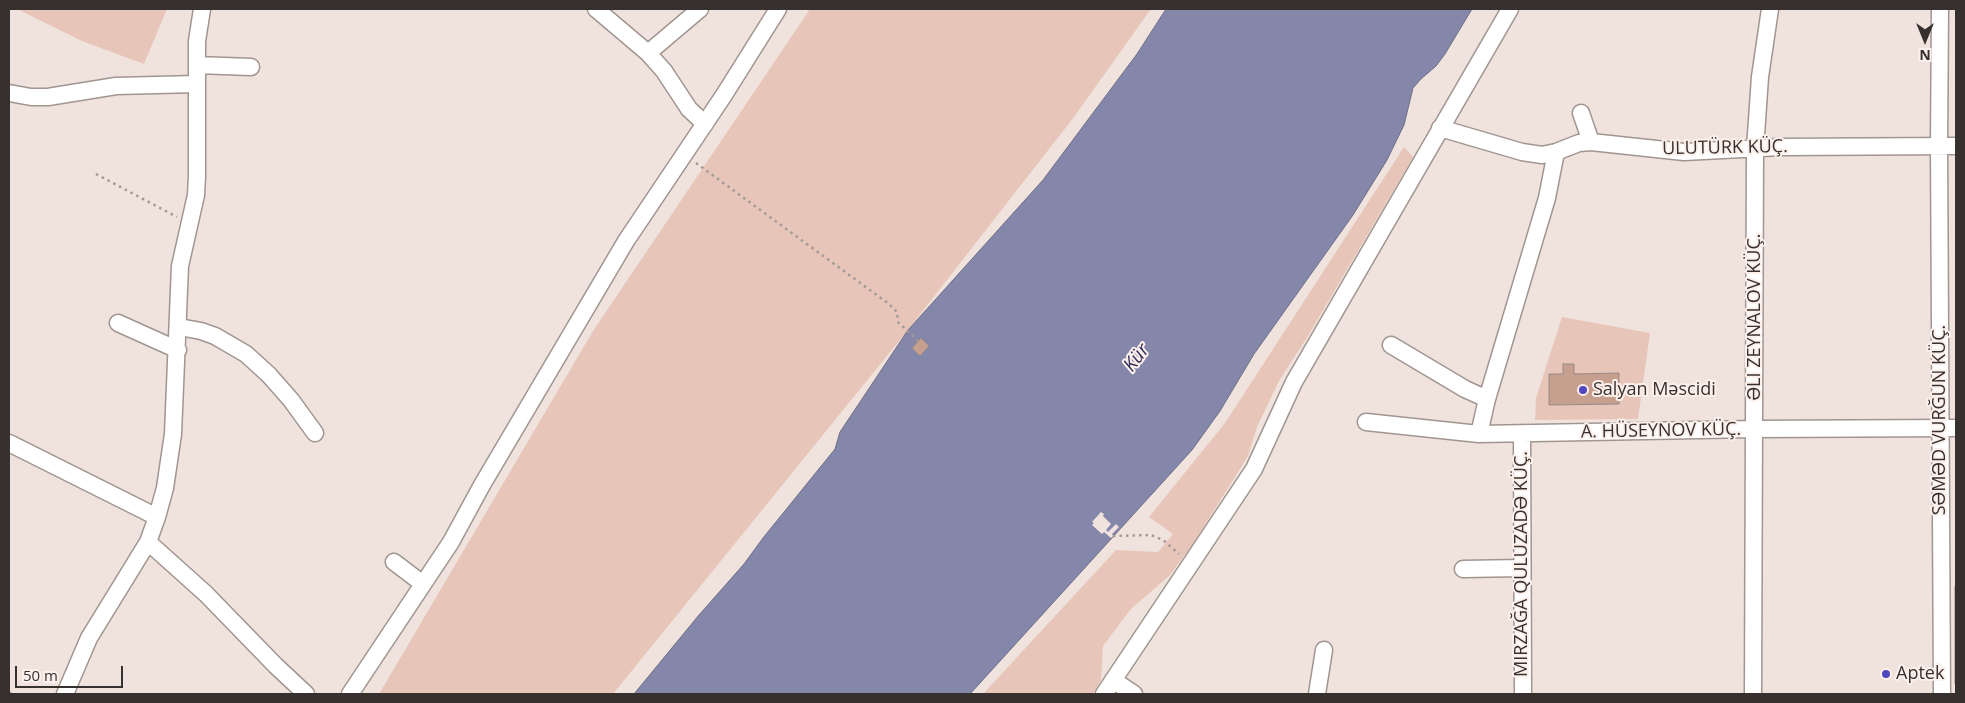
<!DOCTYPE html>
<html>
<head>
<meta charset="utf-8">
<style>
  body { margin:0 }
  #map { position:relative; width:1965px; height:703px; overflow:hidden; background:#f0e3de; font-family:"Open Sans",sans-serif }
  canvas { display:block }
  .frame { position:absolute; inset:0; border:10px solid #36312f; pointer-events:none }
  .north { position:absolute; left:1900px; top:15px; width:50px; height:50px; -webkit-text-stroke:4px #fdf0eb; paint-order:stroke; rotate:180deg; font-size:14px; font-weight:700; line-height:20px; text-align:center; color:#36312f }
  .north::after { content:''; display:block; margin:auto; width:18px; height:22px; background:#36312f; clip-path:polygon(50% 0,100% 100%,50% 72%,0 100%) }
  .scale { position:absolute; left:15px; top:666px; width:108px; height:22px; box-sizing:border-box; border:2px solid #36312f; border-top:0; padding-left:6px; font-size:15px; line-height:18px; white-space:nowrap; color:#36312f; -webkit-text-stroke:4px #fdf0eb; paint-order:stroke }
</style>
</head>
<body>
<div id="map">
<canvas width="1965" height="703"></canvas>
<div class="frame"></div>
<div class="north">N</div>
<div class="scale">50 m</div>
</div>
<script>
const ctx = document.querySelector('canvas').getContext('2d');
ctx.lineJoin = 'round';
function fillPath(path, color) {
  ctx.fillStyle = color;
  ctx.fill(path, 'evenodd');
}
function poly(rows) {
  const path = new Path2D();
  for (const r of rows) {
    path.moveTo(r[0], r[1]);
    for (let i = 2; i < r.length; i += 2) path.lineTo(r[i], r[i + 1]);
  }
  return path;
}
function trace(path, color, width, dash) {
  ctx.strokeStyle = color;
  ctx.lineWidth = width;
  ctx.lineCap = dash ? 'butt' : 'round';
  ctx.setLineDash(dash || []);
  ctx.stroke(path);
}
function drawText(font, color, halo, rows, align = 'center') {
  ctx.font = font + ' "Open Sans",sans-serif';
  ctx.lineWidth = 4;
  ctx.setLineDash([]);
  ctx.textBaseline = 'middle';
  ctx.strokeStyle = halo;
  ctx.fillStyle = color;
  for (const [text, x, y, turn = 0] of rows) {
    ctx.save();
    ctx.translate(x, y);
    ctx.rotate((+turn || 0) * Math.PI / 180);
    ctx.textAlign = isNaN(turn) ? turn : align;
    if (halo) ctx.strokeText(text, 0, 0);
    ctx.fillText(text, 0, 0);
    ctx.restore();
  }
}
const green = poly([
  [17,9,167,9,144,64,82,41],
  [810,9,1151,9,1074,117,908,330,613,694,379,694,593,331],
  [1404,147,1413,157,1308,336,1279,381,1257,427,1248,456,1193,544,1169,576,1131,609,1103,646,1101,680,1093,694,983,694,1116,550,1158,552,1173,534,1149,517,1225,423],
  [1562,317,1650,333,1638,419,1535,420,1536,398]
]);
const water = poly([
  [1166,9,1472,9,1445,54,1436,66,1421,79,1413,88,1404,125,1387,160,1353,215,1254,354,1220,411,1192,450,970,694,634,694,699,615,744,564,763,538,835,449,840,432,908,330,1043,180,1137,54,1166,9]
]);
const pier = poly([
  [1101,512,1104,514,1103,516,1111,524,1106,530,1108,532,1116,524,1119,527,1112,534,1113,536,1111,538,1104,532,1102,534,1092,525,1094,523,1092,522]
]);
const building = poly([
  [921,338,929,346,920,356,912,348,921,338],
  [1563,364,1574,364,1574,374,1619,373,1619,404,1549,405,1549,374,1563,374,1563,364],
  [1955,587,1956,587,1956,684,1955,684,1955,587]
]);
const path = poly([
  [696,163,889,304,897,312,898,322,918,341],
  [96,174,177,217],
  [1113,536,1151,535,1163,540,1179,554],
  [9,692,12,694]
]);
const street = poly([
  [596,9,648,53,664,71,689,109,705,124],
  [1940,9,1939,146,1942,694],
  [648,53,700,9],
  [197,65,251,67],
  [9,93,31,97,48,97,116,86,197,84],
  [1581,113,1591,142],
  [1440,128,1522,152,1542,155,1556,152,1579,143,1591,142,1684,152,1781,147,1956,146],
  [118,323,178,350],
  [179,327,201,331,215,336,246,354,269,375,291,400,315,433],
  [1391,345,1465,389,1487,399],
  [1366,422,1479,434,1754,429,1956,428],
  [1479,434,1487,399,1547,198,1556,152],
  [1522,434,1523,694],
  [9,443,157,517],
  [148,542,206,594,276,666,306,694],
  [394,562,423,584],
  [1463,569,1522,568],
  [1113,680,1134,694],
  [65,694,89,638,148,542,157,517,165,488,173,434,180,266,196,195,197,176,197,41,202,9],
  [350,694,451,542,482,485,626,241,724,95,778,9],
  [1104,694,1254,469,1294,382,1510,9],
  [1317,694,1324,650],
  [1753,694,1755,149,1760,77,1770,9]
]);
const markers = [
  [1583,390,5,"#5047be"],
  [1886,674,5,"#5047be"]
];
const streetNames = [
  ["ULUTÜRK KÜÇ.",1725,148,-1],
  ["ƏLI ZEYNALOV KÜÇ.",1755,317,-90],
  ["SƏMƏD VURĞUN KÜÇ.",1940,420,-90],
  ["A. HÜSEYNOV KÜÇ.",1661,431,-1],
  ["MIRZAĞA QULUZADƏ KÜÇ.",1522,564,-90]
];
const poiNames = [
  ["Salyan Məscidi",1593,390],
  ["Aptek",1896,674]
];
const waterNames = [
  ["Kür",1137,358,-52]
];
fillPath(green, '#e7c6b9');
fillPath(water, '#8487aa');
trace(water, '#6d6d85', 1);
fillPath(pier, '#f0e3de');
fillPath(building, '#c69f8f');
trace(building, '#968b86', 1);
trace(street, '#a19590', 19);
trace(path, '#a39996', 2.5, [2.5, 4]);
trace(street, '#fff', 16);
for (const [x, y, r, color] of markers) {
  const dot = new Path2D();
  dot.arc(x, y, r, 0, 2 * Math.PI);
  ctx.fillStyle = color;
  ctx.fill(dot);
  trace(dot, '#fdf0eb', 2);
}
drawText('18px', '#36312f', '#fdf0eb', streetNames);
drawText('18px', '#36312f', '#fdf0eb', poiNames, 'left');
drawText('italic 19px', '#2c2c5b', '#fdf0eb', waterNames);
</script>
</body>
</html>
